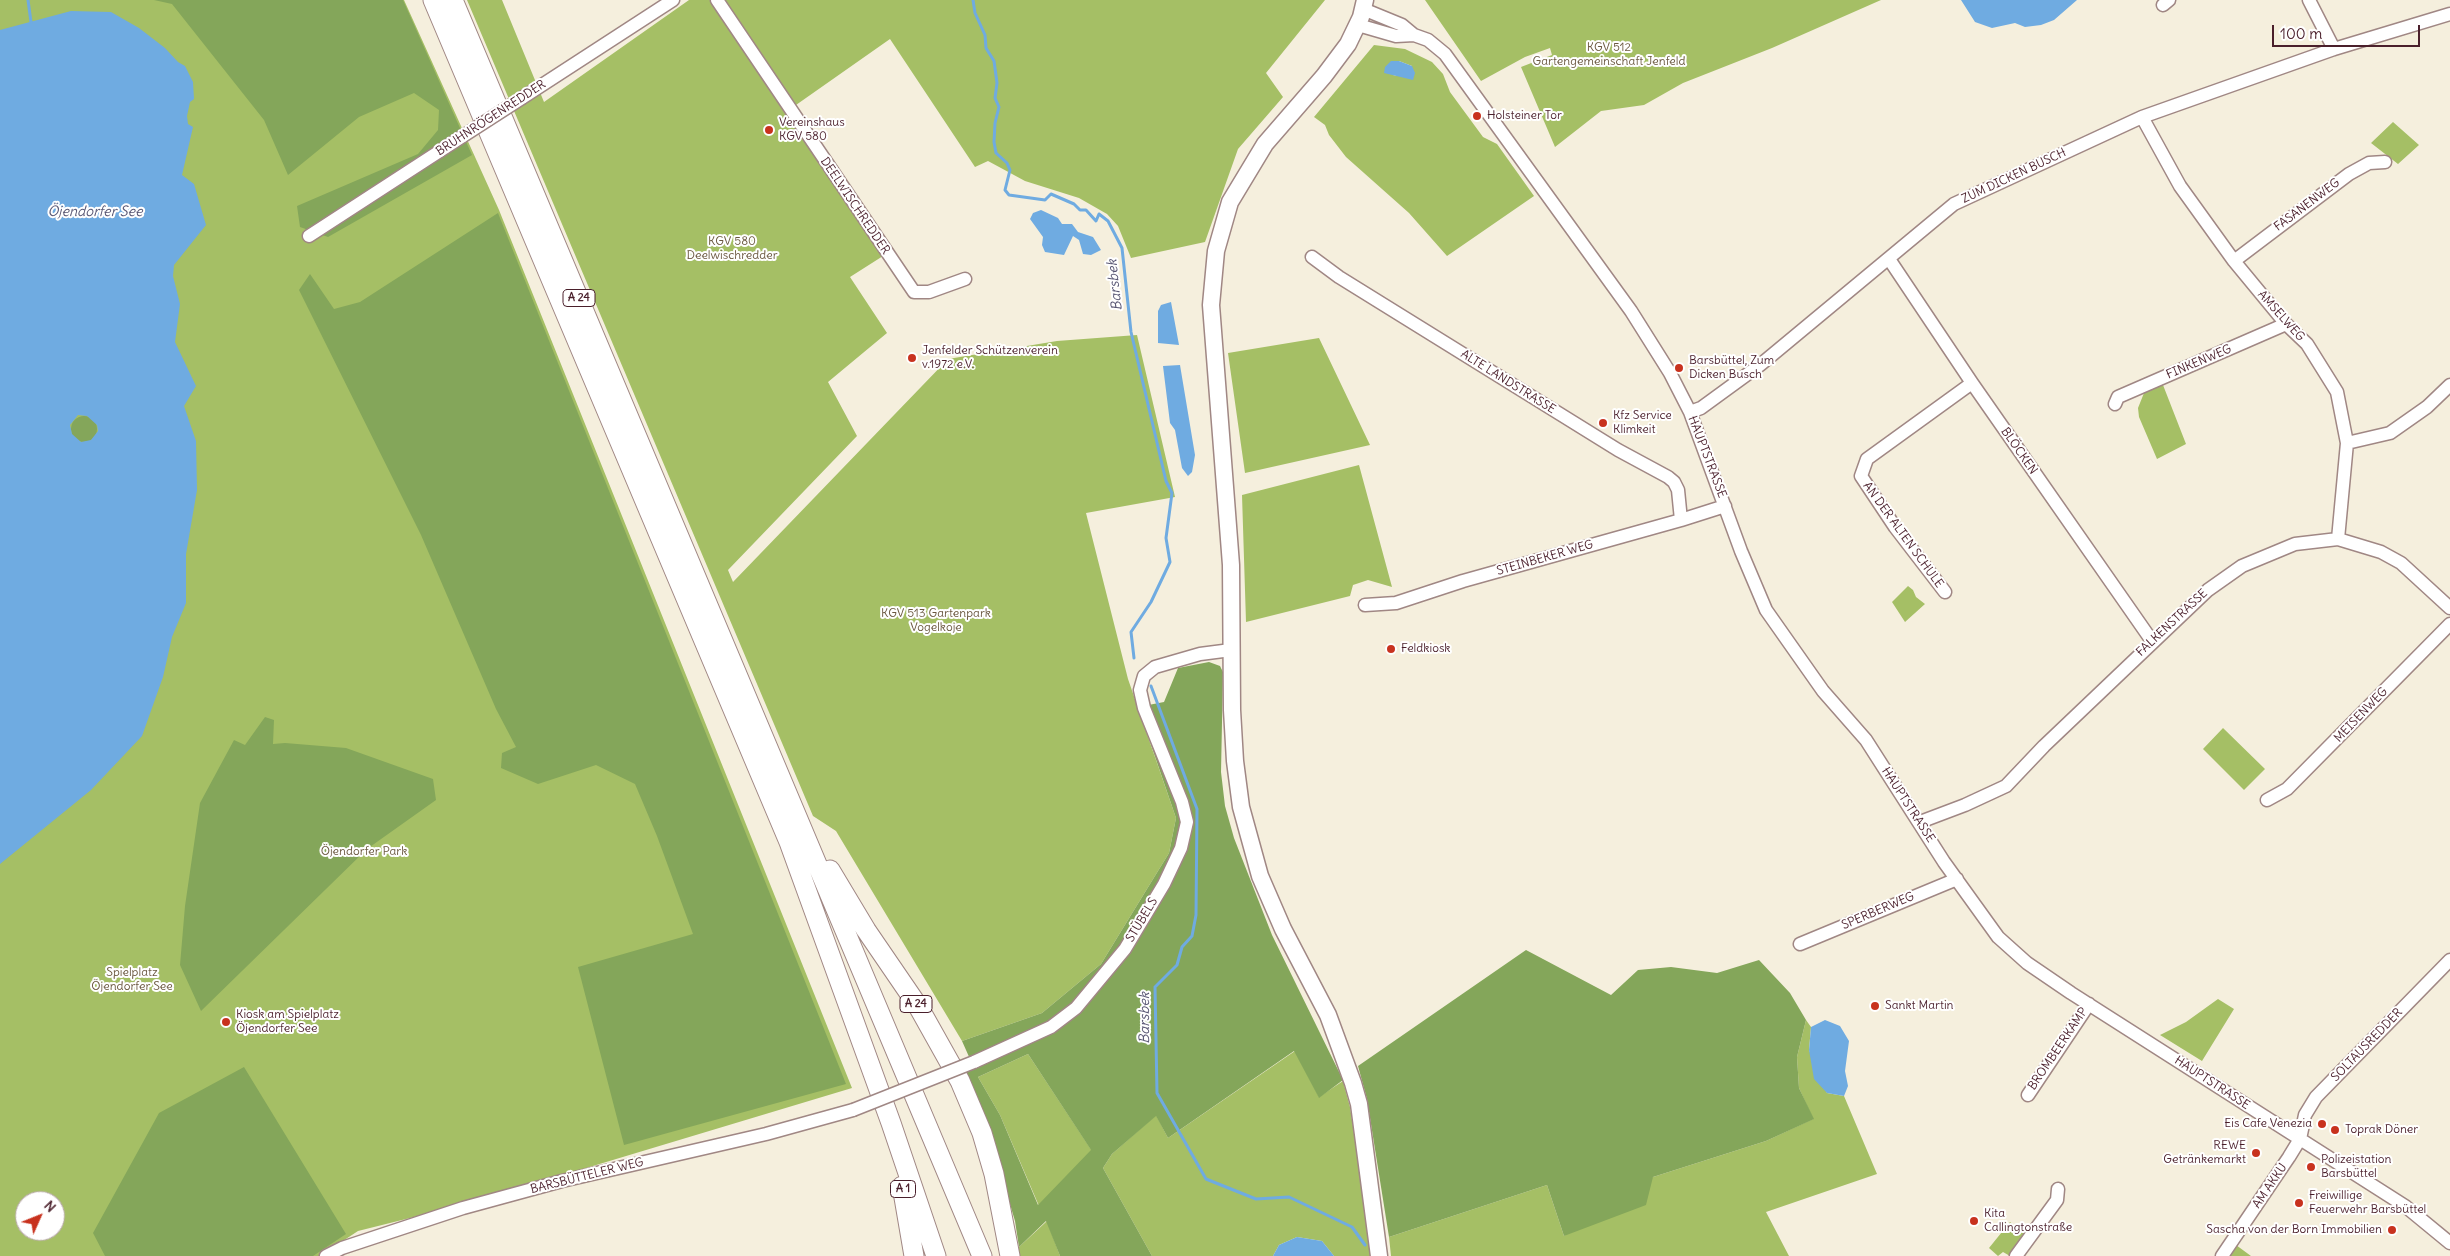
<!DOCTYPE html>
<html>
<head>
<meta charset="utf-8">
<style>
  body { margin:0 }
  #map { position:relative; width:2450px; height:1256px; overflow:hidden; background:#f5efdd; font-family:Delius,sans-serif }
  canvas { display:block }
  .north { position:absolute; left:15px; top:1191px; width:50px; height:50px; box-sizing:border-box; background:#fff; border:1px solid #b7a5aa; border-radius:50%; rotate:46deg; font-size:14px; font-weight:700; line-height:20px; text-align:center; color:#4a1f2b }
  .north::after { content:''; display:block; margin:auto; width:18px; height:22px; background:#c8321e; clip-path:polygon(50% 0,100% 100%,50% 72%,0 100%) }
  .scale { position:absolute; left:2272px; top:25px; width:148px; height:22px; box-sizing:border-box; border:2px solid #4a1f2b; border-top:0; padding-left:6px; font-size:15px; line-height:18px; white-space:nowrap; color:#4a1f2b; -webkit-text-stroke:4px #fff; paint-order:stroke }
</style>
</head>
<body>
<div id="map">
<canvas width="2450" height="1256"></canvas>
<div class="north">N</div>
<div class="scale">100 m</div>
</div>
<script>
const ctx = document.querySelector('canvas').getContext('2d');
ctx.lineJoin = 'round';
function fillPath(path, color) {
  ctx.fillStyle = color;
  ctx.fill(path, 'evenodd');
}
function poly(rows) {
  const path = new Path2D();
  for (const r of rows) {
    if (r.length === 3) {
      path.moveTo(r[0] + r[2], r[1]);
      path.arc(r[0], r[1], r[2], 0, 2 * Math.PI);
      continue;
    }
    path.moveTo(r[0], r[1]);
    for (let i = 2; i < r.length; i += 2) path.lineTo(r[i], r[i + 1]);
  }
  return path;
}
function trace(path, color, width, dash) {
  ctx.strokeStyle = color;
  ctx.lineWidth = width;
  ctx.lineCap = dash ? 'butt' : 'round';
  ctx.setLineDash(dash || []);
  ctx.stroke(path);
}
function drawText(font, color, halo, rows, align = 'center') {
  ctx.font = font + ' Delius,sans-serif';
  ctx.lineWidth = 4;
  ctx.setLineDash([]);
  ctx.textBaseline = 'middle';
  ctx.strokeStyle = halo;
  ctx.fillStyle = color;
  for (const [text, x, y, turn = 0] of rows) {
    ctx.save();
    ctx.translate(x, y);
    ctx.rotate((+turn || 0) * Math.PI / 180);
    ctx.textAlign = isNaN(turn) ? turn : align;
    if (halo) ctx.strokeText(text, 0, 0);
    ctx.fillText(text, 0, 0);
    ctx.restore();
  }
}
const green = poly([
  [0,0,404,0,499,210,852,1088,470,1203,358,1231,320,1256,0,1256],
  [25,1201,55,1201,55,1231,25,1231],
  [467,0,502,0,544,102,689,0,1325,0,1266,73,1283,97,1238,149,1205,242,1131,258,1118,226,1107,214,1079,198,1025,181,988,161,975,167,890,39,786,112,883,256,850,277,887,333,828,382,857,436,728,570,733,582,948,359,1057,341,1137,335,1175,497,1086,513,1128,679,1176,818,1169,853,1101,964,1042,1013,962,1041,836,831,813,816],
  [1425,0,1881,0,1772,48,1683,83,1644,105,1601,111,1555,147,1521,67,1552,55,1550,48,1525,57,1481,81],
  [1374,45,1405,49,1432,62,1443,74,1450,92,1483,137,1497,144,1534,196,1447,256,1409,213,1346,157,1329,135,1325,125,1314,117],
  [1391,61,1399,61,1412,66,1397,76,1393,75],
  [2393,122,2419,145,2398,164,2371,143],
  [1319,338,1370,445,1245,473,1228,353],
  [2163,385,2186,444,2157,459,2139,417,2138,408,2144,393],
  [1359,465,1392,587,1368,580,1353,585,1350,596,1246,622,1242,495],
  [1908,586,1913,590,1916,597,1925,604,1905,622,1892,602],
  [2223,728,2265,769,2244,790,2203,749],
  [2218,999,2234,1009,2202,1061,2160,1035,2186,1022],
  [1806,1020,1811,1027,1809,1050,1827,1093,1844,1096,1877,1174,1766,1212,1789,1256,1391,1256,1389,1237,1547,1185,1564,1236,1653,1177,1766,1141,1813,1119,1799,1088,1797,1057],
  [1295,1051,1319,1097,1343,1081,1350,1107,1373,1256,1334,1256,1322,1241,1297,1237,1279,1245,1273,1256,1152,1256,1103,1168,1112,1154,1156,1115,1168,1138],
  [1028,1054,1092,1151,1039,1206,1000,1115,978,1077],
  [1047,1221,1060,1256,1019,1256,1019,1247],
  [2010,1222,2026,1234,2010,1256,2003,1252,1998,1256,1989,1248],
  [2236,1245,2251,1256,2229,1256]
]);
const forest = poly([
  [154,0,403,0,472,155,328,237,300,227,297,206,418,154,438,130,439,110,414,93,359,117,288,175,264,120,172,4],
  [498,213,846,1084,624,1145,578,967,693,934,657,836,635,784,596,765,538,784,501,768,502,753,516,747,496,709,421,535,299,290,310,274,334,309,360,302],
  [84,429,13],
  [1209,662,1220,666,1223,672,1221,772,1225,806,1234,838,1272,935,1343,1080,1319,1098,1294,1051,1168,1138,1156,1116,1112,1154,1103,1168,1152,1256,1060,1256,1046,1221,1019,1247,1015,1221,989,1133,962,1072,974,1068,962,1041,1042,1013,1101,964,1169,853,1176,818,1138,707,1164,702,1178,668],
  [1028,1054,1091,1150,1038,1205,1000,1115,978,1077],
  [265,717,274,720,273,744,285,743,346,748,433,779,436,800,367,849,201,1011,180,965,185,906,200,803,234,740,245,745],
  [1526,950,1611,995,1638,970,1671,967,1717,973,1759,960,1790,993,1806,1020,1797,1057,1799,1088,1814,1119,1766,1141,1653,1177,1646,1205,1564,1236,1547,1185,1389,1237,1367,1099,1358,1066],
  [244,1067,346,1234,313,1256,105,1256,93,1233,159,1113]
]);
const water = poly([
  [1961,0,2077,0,2054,20,2041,25,2025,27,2015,23,1992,28,1975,22],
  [71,11,111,12,139,28,165,48,178,62,185,66,193,82,194,99,190,102,187,116,188,124,193,127,182,175,194,184,206,225,174,265,173,276,180,304,175,342,196,386,184,406,196,441,197,490,186,554,186,603,172,637,163,677,142,736,91,790,0,864,0,30],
  [78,415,87,416,97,425,98,431,91,440,81,442,72,434,70,425],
  [1391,61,1399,61,1412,66,1415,73,1413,80,1384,73,1385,67],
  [1041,210,1058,218,1062,224,1072,224,1078,232,1093,237,1101,250,1091,255,1083,254,1079,240,1073,236,1064,255,1045,252,1042,245,1043,237,1030,219,1033,213],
  [1171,302,1179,345,1158,343,1158,311,1161,305],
  [1180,365,1195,455,1192,472,1188,476,1182,468,1175,430,1170,423,1163,366],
  [1825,1020,1840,1026,1849,1041,1845,1071,1848,1086,1844,1096,1827,1093,1814,1079,1809,1050,1811,1027],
  [1297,1237,1322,1241,1334,1256,1273,1256,1279,1245]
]);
const stream = poly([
  [28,0,31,22],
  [973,0,975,13,985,35,986,48,994,61,997,83,995,98,999,107,995,123,994,142,996,153,1007,163,1010,170,1005,190,1009,195,1045,200,1051,194,1074,204,1080,210,1086,210,1096,221,1099,214,1108,221,1122,248,1131,332,1166,481,1172,493,1166,538,1170,562,1151,602,1131,632,1134,658],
  [1151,686,1197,809,1196,915,1192,936,1182,947,1177,965,1155,987,1157,1093,1206,1179,1256,1199,1289,1197,1352,1227,1365,1245]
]);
const minor = poly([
  [717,0,914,292,929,292,965,279],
  [2309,0,2334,49],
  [2163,5,2169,0],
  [1363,9,1402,25,1414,35,1428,40,1445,54,1631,311,1670,373,1690,412,1741,551,1766,610,1823,691,1866,740,1944,862,1998,937,2027,963,2071,993,2405,1206,2450,1243],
  [1358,25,1396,36,1414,35],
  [522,98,673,0],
  [2142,117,2180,186,2234,261,2286,324,2307,344,2337,392,2347,443,2338,539],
  [309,236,463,136],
  [1312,257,1339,277,1618,450,1668,477,1674,482,1678,490,1681,520],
  [1889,259,1972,383,2152,641],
  [2234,261,2349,174,2369,163,2385,162],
  [2115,404,2118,397,2286,324],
  [1690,412,1701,408,1760,365,1954,204,2142,117,2334,49,2450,14],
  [2347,443,2390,433,2427,407,2450,385],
  [1945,592,1895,527,1861,476,1867,459,1972,383],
  [1365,605,1396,603,1463,581,1681,520,1725,506],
  [2267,800,2287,789,2450,624],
  [1920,822,1965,805,2006,786,2044,746,2208,590,2242,566,2295,544,2338,539,2381,552,2401,563,2450,608],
  [1800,944,1957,879],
  [974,1062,1051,1027,1076,1008,1125,949,1164,884,1181,848,1187,822,1182,802,1144,708,1140,690,1144,676,1155,667,1200,654,1231,650],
  [2028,1095,2089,1004],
  [326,1256,342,1248,463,1208,562,1181,766,1134,853,1110],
  [2016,1256,2057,1200,2058,1189],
  [2222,1256,2289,1157,2300,1139,2305,1115,2316,1097,2450,960]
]);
const major = poly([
  [1365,0,1361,17,1348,44,1324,76,1265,144,1230,202,1216,251,1211,305,1231,565,1232,710,1235,761,1241,807,1260,876,1283,929,1328,1015,1353,1083,1359,1104,1379,1256]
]);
const highway = poly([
  [433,0,789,842,891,1123,936,1256],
  [453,0,982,1256],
  [830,870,866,930,918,1006,960,1081,982,1133,994,1174,1010,1256],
  [902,1186,914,1256]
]);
const minorBridge = poly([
  [463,136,522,98],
  [853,1110,974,1062]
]);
const markers = [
  [1477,116,5,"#c8321e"],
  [769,130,5,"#c8321e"],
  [912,358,5,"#c8321e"],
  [1679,368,5,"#c8321e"],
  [1603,423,5,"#c8321e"],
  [1391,649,5,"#c8321e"],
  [1875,1006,5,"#c8321e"],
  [226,1022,5,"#c8321e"],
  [2322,1124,5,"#c8321e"],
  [2335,1130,5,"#c8321e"],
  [2256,1153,5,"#c8321e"],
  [2311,1167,5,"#c8321e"],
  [2299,1203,5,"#c8321e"],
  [1974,1221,5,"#c8321e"],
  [2392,1230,5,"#c8321e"]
];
const shields = [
  [579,298,32],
  [916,1004,32],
  [903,1189,25]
];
const shieldNames = [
  ["A 24",579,298],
  ["A 24",916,1004],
  ["A 1",903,1189]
];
const parkNames = [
  ["KGV 512",1609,48],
  ["Gartengemeinschaft Jenfeld",1609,62],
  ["KGV 580",732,242],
  ["Deelwischredder",732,256],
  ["KGV 513 Gartenpark",936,614],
  ["Vogelkoje",936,628],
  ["Öjendorfer Park",364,852],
  ["Spielplatz",132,973],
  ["Öjendorfer See",132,987]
];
const poiNames = [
  ["Holsteiner Tor",1487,116],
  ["Vereinshaus",779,123],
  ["KGV 580",779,137],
  ["Jenfelder Schützenverein",922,351],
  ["v.1972 e.V.",922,365],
  ["Barsbüttel, Zum",1689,361],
  ["Dicken Busch",1689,375],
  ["Kfz Service",1613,416],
  ["Klimkeit",1613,430],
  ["Feldkiosk",1401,649],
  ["Sankt Martin",1885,1006],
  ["Kiosk am Spielplatz",236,1015],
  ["Öjendorfer See",236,1029],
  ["Eis Cafe Venezia",2312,1124,"right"],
  ["Toprak Döner",2345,1130],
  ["REWE",2246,1146,"right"],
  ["Getränkemarkt",2246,1160,"right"],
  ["Polizeistation",2321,1160],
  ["Barsbüttel",2321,1174],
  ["Freiwillige",2309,1196],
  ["Feuerwehr Barsbüttel",2309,1210],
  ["Kita",1984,1214],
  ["Callingtonstraße",1984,1228],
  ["Sascha von der Born Immobilien",2382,1230,"right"]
];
const streetNames = [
  ["BRUHNRÖGENREDDER",491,118,-33],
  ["ZUM DICKEN BUSCH",2014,176,-25],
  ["FASANENWEG",2307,205,-37],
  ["DEELWISCHREDDER",855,206,56],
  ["AMSELWEG",2281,316,48],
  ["FINKENWEG",2199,362,-23],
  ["ALTE LANDSTRASSE",1508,382,32],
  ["BLÖCKEN",2019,451,55],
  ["HAUPTSTRASSE",1707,457,69],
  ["AN DER ALTEN SCHULE",1903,535,54],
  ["STEINBEKER WEG",1545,558,-16],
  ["FALKENSTRASSE",2172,623,-43],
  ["MEISENWEG",2361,715,-46],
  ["HAUPTSTRASSE",1908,805,57],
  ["SPERBERWEG",1878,911,-23],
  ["STÜBELS",1142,920,-59],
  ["SOLTAUSREDDER",2367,1045,-46],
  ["BROMBEERKAMP",2058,1049,-56],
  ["HAUPTSTRASSE",2212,1083,33],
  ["BARSBÜTTELER WEG",587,1176,-14],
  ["AM AKKU",2270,1186,-56]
];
const waterNames = [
  ["Öjendorfer See",95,212],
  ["Barsbek",1115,285,-96],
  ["Barsbek",1145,1018,-90]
];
fillPath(green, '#a5bf65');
fillPath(forest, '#84a65a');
fillPath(water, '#6fabe1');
trace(stream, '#6fabe1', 3);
trace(minor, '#a08784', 15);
trace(major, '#a08784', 19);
trace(highway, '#a08784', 21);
trace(minor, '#fff', 12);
trace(major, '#fff', 16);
trace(highway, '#fff', 19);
trace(minorBridge, '#a08784', 15, []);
trace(minorBridge, '#fff', 12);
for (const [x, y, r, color] of markers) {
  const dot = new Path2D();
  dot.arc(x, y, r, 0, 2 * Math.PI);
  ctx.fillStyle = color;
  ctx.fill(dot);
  trace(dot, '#fff', 2);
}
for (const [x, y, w] of shields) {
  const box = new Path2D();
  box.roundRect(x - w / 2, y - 8.5, w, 17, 4);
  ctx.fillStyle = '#fff';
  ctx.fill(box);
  trace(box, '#4a1f2b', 1);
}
drawText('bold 11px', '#4a1f2b', null, shieldNames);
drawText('12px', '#6a573f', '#fff', parkNames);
drawText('12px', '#4a1f2b', '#fff', poiNames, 'left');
drawText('12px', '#4a1f2b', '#fff', streetNames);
drawText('italic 14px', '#595774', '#fff', waterNames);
</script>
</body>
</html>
